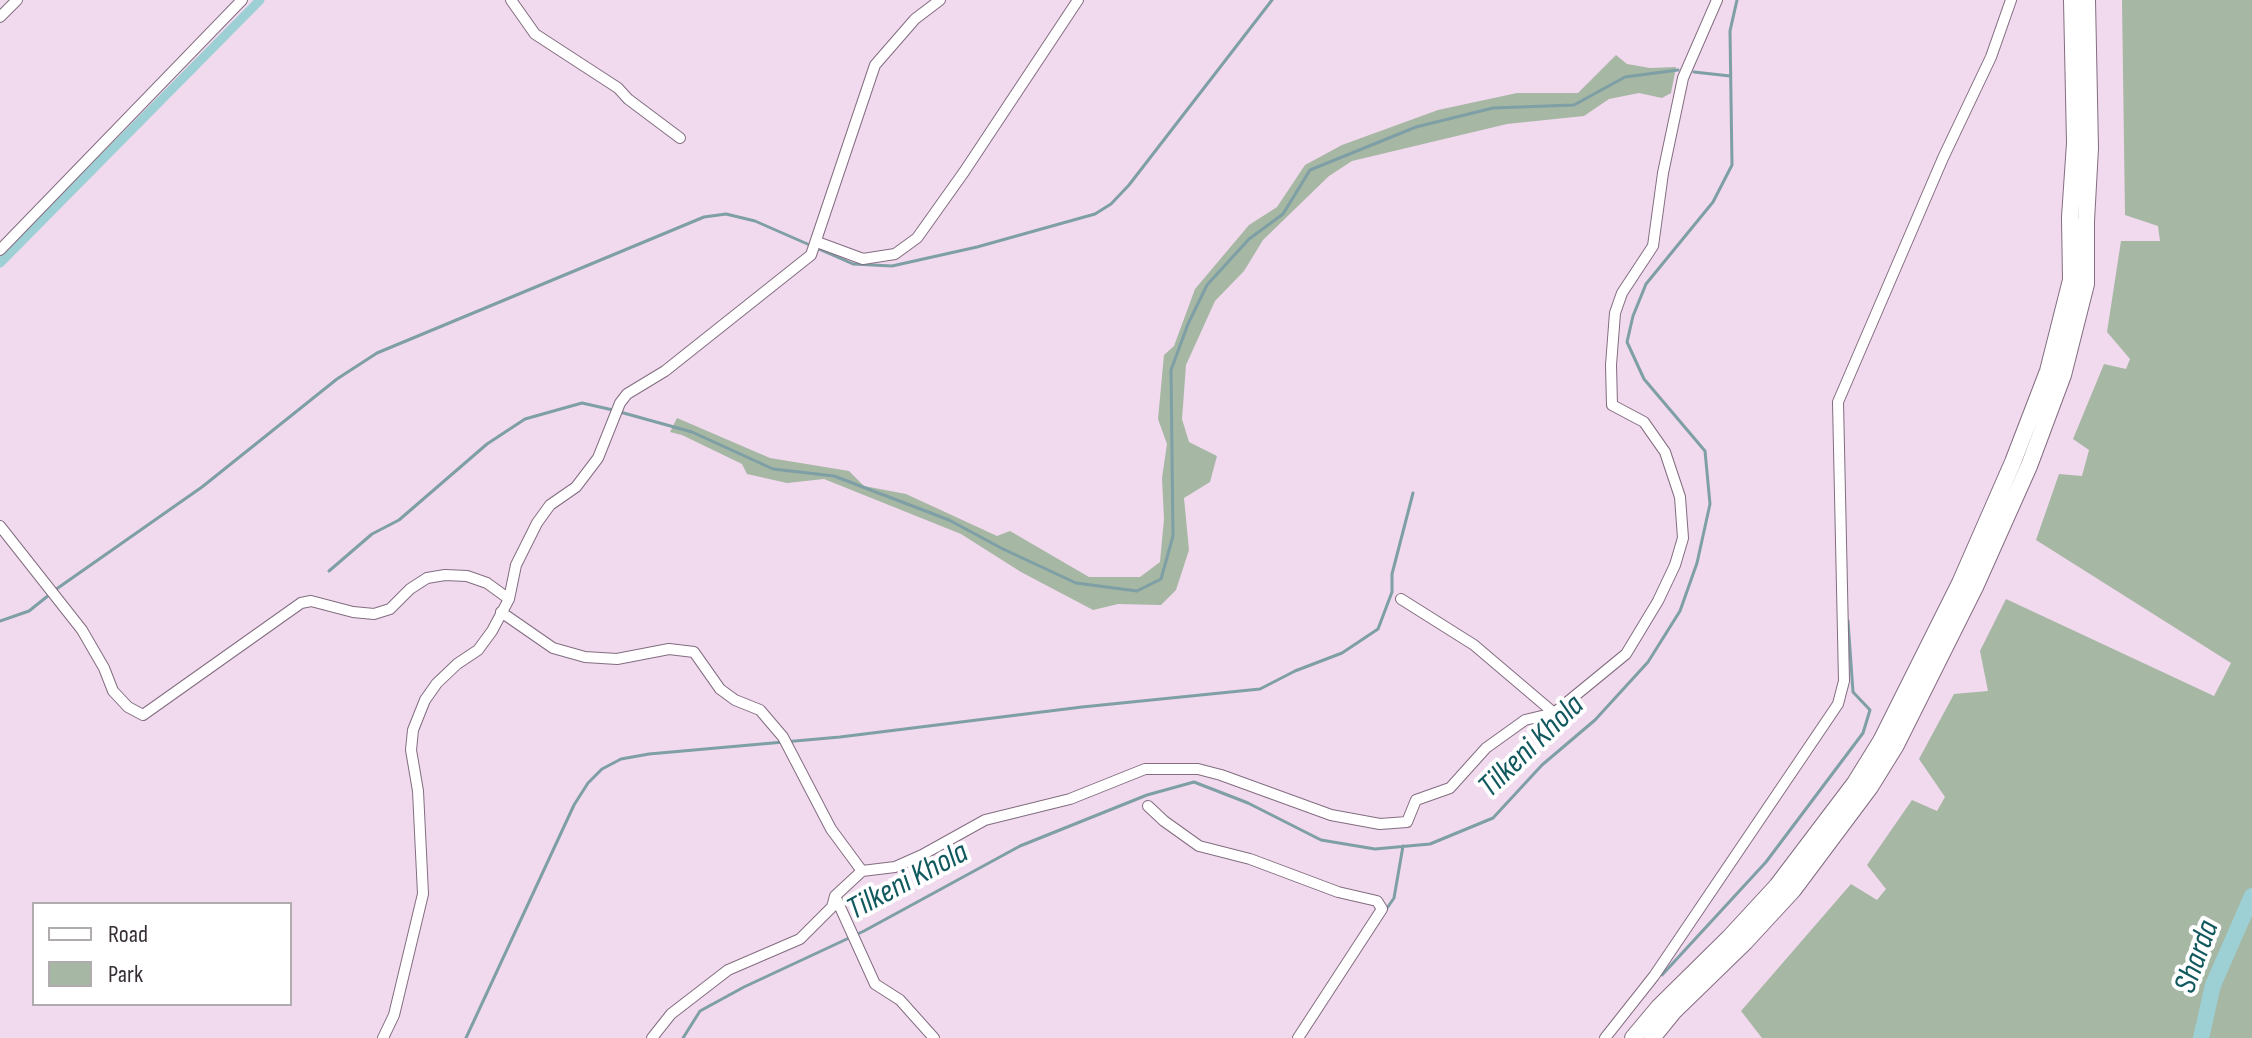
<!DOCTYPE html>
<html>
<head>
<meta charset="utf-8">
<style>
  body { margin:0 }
  #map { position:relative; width:2252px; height:1038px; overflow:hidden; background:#f1d9ee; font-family:"Sofia Sans Condensed",sans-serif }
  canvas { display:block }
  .legend { position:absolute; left:32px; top:902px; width:260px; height:104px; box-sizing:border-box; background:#fff; border:2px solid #afabaf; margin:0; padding:10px 14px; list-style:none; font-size:24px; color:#372e36 }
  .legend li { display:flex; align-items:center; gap:16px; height:40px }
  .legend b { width:40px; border:2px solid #afabaf }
</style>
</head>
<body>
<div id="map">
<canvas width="2252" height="1038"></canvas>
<ul class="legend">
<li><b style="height:10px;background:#fff"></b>Road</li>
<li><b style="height:22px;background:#a6b7a4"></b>Park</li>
</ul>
</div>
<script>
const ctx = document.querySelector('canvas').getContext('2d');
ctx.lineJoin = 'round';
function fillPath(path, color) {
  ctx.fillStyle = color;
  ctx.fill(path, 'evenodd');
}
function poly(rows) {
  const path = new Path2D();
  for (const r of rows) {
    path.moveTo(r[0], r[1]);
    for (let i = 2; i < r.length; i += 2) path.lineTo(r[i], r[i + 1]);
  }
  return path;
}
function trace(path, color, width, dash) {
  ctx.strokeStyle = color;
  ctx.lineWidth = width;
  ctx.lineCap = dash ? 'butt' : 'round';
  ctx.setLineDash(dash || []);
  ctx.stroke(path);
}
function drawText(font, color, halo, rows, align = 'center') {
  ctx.font = font + ' "Sofia Sans Condensed",sans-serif';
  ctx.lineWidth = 8;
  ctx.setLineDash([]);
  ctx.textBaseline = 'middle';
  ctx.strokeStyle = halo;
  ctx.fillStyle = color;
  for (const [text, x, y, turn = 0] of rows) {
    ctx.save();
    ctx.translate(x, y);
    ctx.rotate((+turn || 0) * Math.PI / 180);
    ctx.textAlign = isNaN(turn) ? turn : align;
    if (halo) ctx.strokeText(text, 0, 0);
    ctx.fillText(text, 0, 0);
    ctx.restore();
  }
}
const green = poly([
  [2122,0,2252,0,2252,1038,1762,1038,1741,1011,1851,884,1877,900,1886,889,1867,865,1912,800,1937,811,1945,797,1919,759,1954,694,1988,691,1980,651,2006,599,2214,696,2231,663,2036,540,2059,474,2082,476,2089,450,2073,439,2104,364,2126,369,2130,359,2107,332,2121,241,2160,241,2158,226,2125,215],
  [1616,55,1627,64,1650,68,1676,67,1671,93,1662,98,1639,93,1609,99,1584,116,1507,124,1352,161,1329,176,1263,240,1244,271,1215,301,1186,365,1182,419,1189,442,1217,456,1210,482,1184,498,1189,550,1176,590,1161,605,1118,604,1093,610,1021,572,961,534,824,479,787,483,747,474,742,464,682,435,670,432,677,418,770,458,849,471,864,486,906,494,997,536,1010,531,1089,577,1140,577,1160,562,1164,519,1162,478,1167,444,1158,419,1164,355,1174,346,1195,289,1249,225,1277,207,1305,165,1342,145,1438,110,1517,93,1578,93]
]);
const stream = poly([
  [1694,72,1730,76],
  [620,412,692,432,773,469,834,476,889,497,949,520,1003,549,1076,583,1137,591,1161,579,1173,536,1171,370,1188,324,1207,285,1249,239,1283,214,1310,170,1416,127,1493,108,1574,105,1625,77,1678,70],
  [329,571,372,534,399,520,487,444,525,419,582,403,613,410],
  [55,590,202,487,337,379,377,353,704,217,726,214,755,221,853,264,892,266,977,247,1095,214,1111,204,1129,185,1272,0],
  [0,621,29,611,49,595],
  [1385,911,1394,898,1403,846],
  [1662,975,1766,862,1863,733,1870,710,1853,692,1848,621],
  [466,1038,574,805,588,783,602,769,621,759,649,754,840,737,1082,707,1260,689,1295,671,1342,653,1378,629,1392,592,1392,574,1413,493],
  [683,1038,700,1011,744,987,864,931,1020,846,1147,795,1194,782,1248,803,1321,840,1375,849,1430,844,1493,818,1542,765,1595,720,1648,662,1680,611,1697,563,1710,504,1705,451,1644,379,1627,342,1633,316,1646,284,1713,202,1732,165,1730,31,1737,0]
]);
const canal = poly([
  [0,263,260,0]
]);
const river = poly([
  [2201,1038,2213,985,2252,896]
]);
const street = poly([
  [511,0,535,34,618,88,628,99,680,138],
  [0,17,17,0],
  [817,242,863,259,895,254,917,238,964,172,1078,0],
  [0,250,242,0],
  [0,526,82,630,104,668,113,691,128,707,143,715,301,603,311,601,353,612,374,614,390,609,410,589,427,578,445,575,467,576,487,583,509,599],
  [1401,599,1474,645,1554,713],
  [501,612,553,648,585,657,617,659,669,649,694,652,720,689,735,700,760,710,783,737,831,829,862,871,835,896,832,907,800,939,728,970,671,1014,652,1038],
  [1148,806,1164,821,1199,846,1250,859,1338,892,1377,901,1382,909,1298,1038],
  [862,871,895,867,922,855,985,820,1070,799,1145,769,1198,769,1221,775,1331,815,1380,824,1407,822,1416,800,1450,788,1486,748,1525,720,1554,713,1626,654,1658,601,1675,565,1683,538,1680,497,1665,452,1644,422,1612,405,1611,365,1615,313,1622,293,1653,246,1663,173,1683,78,1717,0],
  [835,896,875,984,900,1000,934,1038],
  [383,1038,394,1015,423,894,418,791,411,750,413,730,425,700,437,683,457,664,478,650,492,631,509,599,516,565,537,523,550,505,576,487,598,458,620,403,627,394,665,371,811,255,875,65,915,19,940,0],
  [1605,1038,1654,976,1838,704,1844,681,1838,402,1943,158,1991,57,2011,0]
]);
const primary = poly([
  [1633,1038,1659,1007,1729,938,1777,886,1855,783,1881,741,1960,583,2013,462,2048,371,2071,280,2070,217,2075,143,2072,0],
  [1652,1038,1674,1011,1745,942,1793,890,1870,787,1896,745,1975,587,2029,466,2063,375,2086,284,2086,221,2090,148,2087,0]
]);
const waterNames = [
  ["Tilkeni Khola",1532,747,-44],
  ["Tilkeni Khola",908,882,-28],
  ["Sharda",2198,957,-70]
];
fillPath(green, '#a6b7a4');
trace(stream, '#7e9fa5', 3);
trace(canal, '#9dd0d4', 9);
trace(river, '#9dd0d4', 16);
trace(street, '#836d80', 12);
trace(primary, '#836d80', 18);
trace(street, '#fff', 10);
trace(primary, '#fff', 16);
drawText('italic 32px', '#11595e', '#fff', waterNames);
</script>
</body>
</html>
